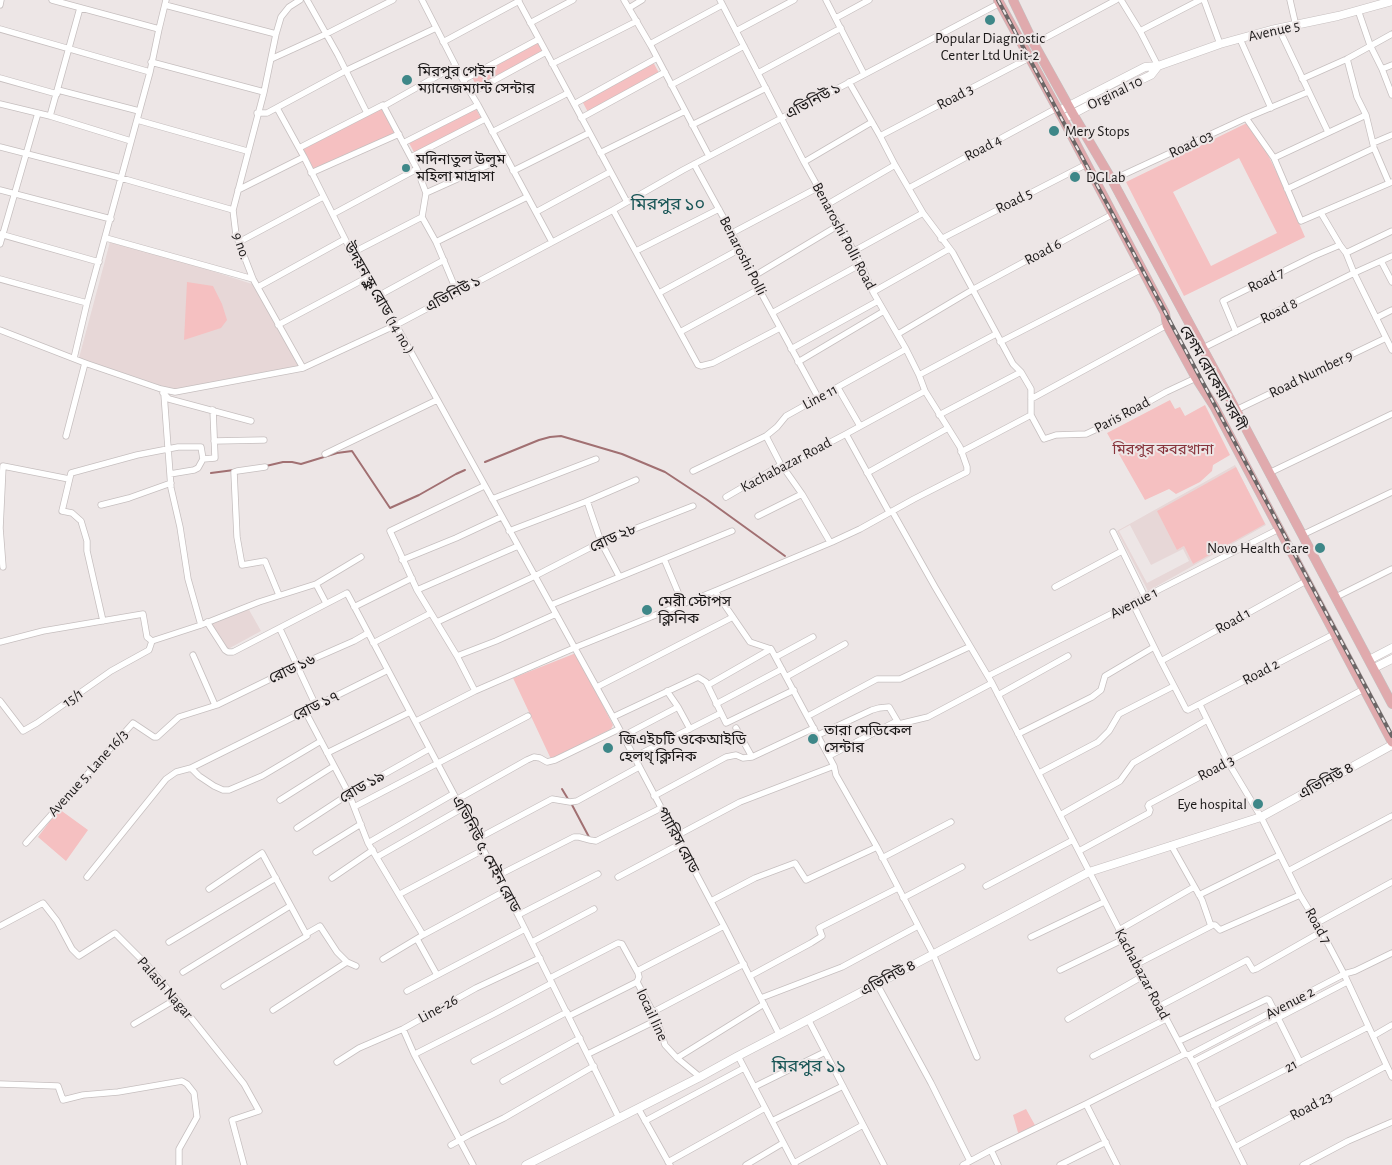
<!DOCTYPE html>
<html>
<head>
<meta charset="utf-8">
<style>
  body { margin:0 }
  canvas { display:block; background:#ede6e6 }
</style>
</head>
<body>
<canvas width="1392" height="1165"></canvas>
<script>
const ctx = document.querySelector('canvas').getContext('2d');
ctx.lineJoin = 'round';
function fillPath(path, color) {
  ctx.fillStyle = color;
  ctx.fill(path, 'evenodd');
}
function poly(rows) {
  const path = new Path2D();
  for (const r of rows) {
    path.moveTo(r[0], r[1]);
    for (let i = 2; i < r.length; i += 2) path.lineTo(r[i], r[i + 1]);
  }
  return path;
}
function trace(path, color, width, dash) {
  ctx.strokeStyle = color;
  ctx.lineWidth = width;
  ctx.lineCap = dash ? 'butt' : 'round';
  ctx.setLineDash(dash || []);
  ctx.stroke(path);
}
function drawText(font, color, halo, rows, align = 'center') {
  ctx.font = font + ' "Alegreya Sans","Noto Sans Bengali",sans-serif';
  ctx.lineWidth = 4;
  ctx.setLineDash([]);
  ctx.textBaseline = 'middle';
  ctx.strokeStyle = halo;
  ctx.fillStyle = color;
  for (const [text, x, y, turn = 0] of rows) {
    ctx.save();
    ctx.translate(x, y);
    ctx.rotate((+turn || 0) * Math.PI / 180);
    ctx.textAlign = isNaN(turn) ? turn : align;
    if (halo) ctx.strokeText(text, 0, 0);
    ctx.fillText(text, 0, 0);
    ctx.restore();
  }
}
const built = poly([
  [110,242,181,261,252,284,301,366,174,390,79,358],
  [1235,465,1266,525,1148,591,1117,531],
  [1236,467,1193,564,1184,546,1177,550],
  [1130,525,1151,565,1183,549,1189,561,1147,583,1119,531],
  [248,608,261,631,228,649,211,623]
]);
const green = poly([
  [537,42,543,52,477,87,472,77],
  [653,62,659,73,588,112,582,101],
  [382,108,397,133,308,172,297,151],
  [476,109,482,120,415,154,409,143],
  [1251,121,1277,173,1305,237,1184,296,1126,182],
  [1239,158,1277,233,1211,266,1173,192],
  [187,282,213,286,222,304,227,320,221,328,184,340],
  [1170,400,1175,409,1180,407,1185,416,1205,405,1230,455,1213,465,1212,471,1200,482,1176,494,1169,489,1145,500,1107,433],
  [1236,467,1265,524,1193,564,1184,546,1177,550,1157,511],
  [576,653,613,725,611,729,551,759,513,678],
  [59,809,88,830,66,861,38,837],
  [1026,1109,1036,1127,1019,1136,1013,1115]
]);
const stream = poly([
  [485,462,539,440,550,437,561,436,622,454,665,472,706,499,785,556],
  [266,466,283,462,292,462,301,464,337,453,352,451,390,508,419,495,456,474,465,470],
  [211,473,234,470],
  [562,789,568,799],
  [571,803,589,837]
]);
const street = poly([
  [52,0,159,29],
  [300,0,289,7,281,17,276,34,264,92,233,210,236,235,253,279,303,368],
  [307,0,338,55,367,113],
  [422,0,463,80,478,105,552,242],
  [518,0,627,202],
  [624,0,651,46,709,156],
  [826,0,864,74],
  [1121,0,1140,31,1158,66],
  [1204,0,1220,44],
  [1290,0,1296,26],
  [0,5,1,0],
  [165,5,276,34],
  [629,8,642,0],
  [1358,10,1370,45,1382,69,1392,95],
  [836,18,869,0],
  [530,23,573,0],
  [0,29,150,72],
  [1279,29,1328,132],
  [736,31,794,0],
  [1140,31,1200,0],
  [1240,39,1271,108],
  [443,42,519,1],
  [650,44,722,5],
  [1034,44,1116,0],
  [271,59,326,34,393,0],
  [1347,59,1357,97,1366,115,1374,148,1389,183],
  [151,62,264,92],
  [552,64,637,21],
  [1382,69,1392,65],
  [758,73,841,28],
  [0,78,57,94],
  [1302,79,1347,59,1392,34],
  [463,80,539,39],
  [849,82,880,136,895,165,923,213,953,253,1013,364,1021,372,1031,389,1031,415,1044,439,1056,435,1086,434,1114,421,1166,392,1196,378],
  [671,85,744,46],
  [58,90,139,111],
  [471,93,546,52],
  [0,104,50,116,131,141],
  [574,104,657,58],
  [384,106,455,66],
  [277,108,304,157,352,253,396,325,613,717,724,926,779,1034],
  [257,113,267,113,345,71,436,28],
  [50,116,80,8],
  [581,118,665,72],
  [1246,118,1274,158,1301,221,1392,182],
  [137,120,247,151],
  [692,125,766,88],
  [492,132,568,93],
  [880,136,1029,58],
  [403,143,478,105],
  [1373,143,1392,135],
  [0,147,121,178,233,210],
  [299,148,383,105,417,169,426,193,422,217,436,242,457,292],
  [600,153,685,111],
  [411,157,485,119],
  [1274,158,1366,115],
  [804,162,872,122],
  [694,164,732,233,754,276,759,289,819,399],
  [513,171,589,133],
  [311,173,399,134],
  [1112,180,1246,118,1308,92],
  [909,188,1057,108],
  [1287,189,1374,148],
  [0,190,111,219],
  [238,190,304,157],
  [426,193,506,157],
  [828,204,895,165],
  [613,210,698,365,701,366,713,363,780,328],
  [536,212,610,172],
  [1321,213,1340,245,1346,253,1354,273,1392,350],
  [333,214,417,169],
  [732,233,819,187],
  [0,234,99,262],
  [106,238,253,279],
  [941,239,1087,164],
  [239,242,323,197],
  [436,242,527,197],
  [0,244,38,113],
  [636,251,719,209],
  [854,251,923,213],
  [352,253,422,217],
  [1346,253,1392,231],
  [1381,261,1392,282],
  [754,276,839,225],
  [0,279,87,303],
  [258,287,345,239],
  [873,292,949,249],
  [659,293,740,249],
  [378,296,444,260],
  [772,313,861,264],
  [1376,318,1392,310],
  [278,325,368,277],
  [0,330,85,363,161,389,175,392,303,368,396,325,613,210,683,170,1000,3],
  [680,332,759,289],
  [1236,332,1223,301,1314,256,1340,245],
  [898,334,972,290,1113,214],
  [1000,342,1142,269],
  [1203,348,1354,273,1392,256],
  [791,349,878,301],
  [74,358,87,303,150,72,159,29,166,0],
  [798,362,884,311],
  [919,375,996,334],
  [838,388,860,426],
  [163,393,169,399,251,421],
  [164,394,171,488,180,527,188,579,201,625],
  [1031,399,1167,325],
  [1236,410,1386,338],
  [939,415,1021,372],
  [846,434,925,391],
  [66,436,85,363],
  [214,441,264,440],
  [961,452,1031,415],
  [325,454,437,400],
  [781,465,766,436,777,427,786,416,906,349],
  [265,467,237,471,234,472,237,537,242,565,265,561,279,595],
  [783,467,802,494,830,542],
  [693,471,766,436],
  [867,473,948,428],
  [1269,473,1392,414],
  [170,474,194,470,198,468,203,459],
  [726,497,781,465,783,467,846,434,889,512],
  [492,499,596,459],
  [587,501,601,542,619,576],
  [101,505,129,498,171,483],
  [892,511,935,587,992,683,1124,939,1185,1054,1189,1055,1193,1062,1244,1165],
  [758,516,802,494],
  [509,531,585,502,636,480],
  [1113,532,1145,597],
  [1302,535,1392,492],
  [664,559,683,604],
  [402,560,456,538,501,517],
  [3,567,0,528,3,466,69,479],
  [316,584,361,557],
  [1055,587,1122,551],
  [417,590,518,546],
  [715,591,750,642,771,649],
  [1336,597,1392,569],
  [1133,604,1161,661,1186,709,1188,710,1334,634],
  [551,605,732,531],
  [354,607,412,578],
  [103,621,87,551,87,541,81,521,72,513,62,511,71,473,137,455,178,447,201,447,203,459,215,458,213,410],
  [207,622,225,650,228,652,233,652,347,593,518,915,619,1118],
  [437,622,535,576,601,542,693,506],
  [280,629,316,706],
  [0,642,43,631,143,614,147,637,152,641,201,625,259,602,316,584,326,603],
  [373,643,431,613],
  [771,649,834,766,836,775,877,847,933,954,977,1057],
  [193,655,215,705],
  [457,656,496,641,556,614],
  [776,657,813,637],
  [1161,661,1306,581],
  [988,676,1279,529],
  [786,677,845,644],
  [708,685,771,649],
  [597,687,733,617],
  [475,691,457,656,417,590,390,531,484,486],
  [998,695,1068,656],
  [0,701,23,731,37,723,111,671,149,650,152,641],
  [716,704,782,669],
  [1200,705,1228,762,1261,817,1300,895,1317,923,1344,974,1392,1077],
  [678,707,690,729],
  [305,711,349,794,354,807,528,716],
  [808,716,877,679,900,679,969,647],
  [613,717,698,677,706,682,726,723,794,690],
  [416,721,475,691,574,648,715,591,832,542,860,529,914,499,967,472,967,467,960,447,925,391,919,375,906,349,873,292,861,264,804,162,720,0],
  [736,728,752,757,814,728],
  [1018,734,1092,697,1101,690,1105,676,1154,647],
  [818,735,872,710,879,708,889,707,899,724,928,717,992,683],
  [623,736,678,707,667,691],
  [327,753,410,712],
  [829,756,897,721],
  [634,757,721,713],
  [191,768,199,776,214,786,223,790,229,790,262,776,321,741],
  [1039,773,1098,742,1109,731,1119,714,1174,686],
  [654,796,726,757,736,755,743,758,752,757],
  [280,800,334,766],
  [456,800,527,760,534,757,540,758,547,762,555,760,619,729],
  [354,807,368,843,423,935],
  [1060,815,1120,781,1133,763,1207,720],
  [297,828,349,794,429,749],
  [676,836,740,802,834,766],
  [477,839,552,799,570,802,577,801,639,767],
  [26,843,133,723,154,737,157,737,179,717,217,705,297,666,354,641,368,633],
  [368,843,453,794],
  [1171,845,1202,900,1211,926],
  [1079,851,1149,813,1150,810,1148,806,1149,804,1364,689],
  [316,852,361,824],
  [377,857,461,809],
  [882,858,951,822],
  [1288,871,1392,816],
  [497,876,574,837,579,837,590,840,596,841,661,808],
  [87,877,166,779,176,772,191,768,388,670],
  [618,877,680,844],
  [332,878,373,850],
  [986,886,1073,840],
  [209,889,262,853,306,934,320,926,337,952,347,962,356,966],
  [400,894,483,850],
  [1199,895,1280,855],
  [903,898,962,867],
  [711,901,755,878,795,863,806,880,877,847],
  [518,915,598,874],
  [1317,923,1392,882],
  [0,926,43,903,57,921,72,949,79,956,115,933,148,966,176,999,244,1084,259,1111,232,1120,244,1165],
  [1119,930,1194,887],
  [1031,937,1104,902],
  [417,939,437,975],
  [169,942,276,878],
  [532,942,594,909],
  [383,959,423,935,505,891],
  [1137,964,1213,925,1215,925,1220,930,1300,895],
  [1060,970,1124,939],
  [637,971,724,926],
  [183,972,290,906],
  [750,976,811,943,822,936,819,928,898,888],
  [550,978,618,943,622,944,638,973,639,977,637,982,657,1020,665,1045,677,1058,700,1077],
  [877,984,931,1083,970,1161],
  [224,986,307,936,306,934],
  [407,991,525,929],
  [761,998,842,967,918,926],
  [1160,1006,1247,960,1253,970,1256,969,1321,932],
  [273,1010,347,962],
  [653,1012,744,964],
  [569,1016,637,982],
  [808,1019,884,1165],
  [1068,1019,1143,976],
  [134,1024,176,999],
  [403,1029,414,1054,473,1165],
  [1373,1036,1392,1025],
  [1179,1041,1267,999,1269,1000,1300,1062],
  [417,1053,494,1014,552,983],
  [588,1054,657,1020],
  [1189,1055,1344,974,1355,971,1392,953],
  [738,1056,795,1165],
  [1093,1056,1166,1019],
  [677,1058,764,1004],
  [474,1061,567,1012],
  [337,1062,359,1048,403,1029,476,988,540,958],
  [1193,1062,1347,982],
  [503,1081,580,1038],
  [0,1084,58,1086,63,1100,83,1095,118,1092,182,1081,187,1084,194,1093,197,1117,179,1149,179,1165],
  [754,1087,825,1052],
  [1086,1104,1117,1165],
  [1214,1106,1368,1027],
  [638,1108,670,1165],
  [645,1121,744,1068],
  [772,1121,843,1086],
  [451,1145,469,1135,504,1118,594,1066],
  [1235,1147,1386,1066],
  [991,1150,1086,1104,1185,1054],
  [668,1162,765,1108],
  [794,1163,863,1125],
  [746,1165,783,1143],
  [963,1165,991,1150,998,1165],
  [1060,1165,1106,1142],
  [1303,1165,1348,1141,1392,1122]
]);
const secondary = poly([
  [1059,111,1145,67,1158,66,1220,44,1271,30,1338,16,1392,1],
  [1063,119,1101,99,1151,75,1158,66],
  [1369,660,1392,648],
  [1374,668,1392,659],
  [526,1165,700,1077,738,1056,877,984,1089,872,1261,817,1392,745]
]);
const primary = poly([
  [998,0,1063,119,1165,313,1167,325,1196,378,1214,406,1392,742],
  [1013,0,1034,44,1073,114,1112,180,1236,410,1392,704]
]);
const rail = poly([
  [998,0,1392,736]
]);
const markers = [
  [990,20,6,"#3e8788"],
  [407,80,6,"#3e8788"],
  [1054,131,6,"#3e8788"],
  [406,168,5,"#3e8788"],
  [1075,177,6,"#3e8788"],
  [1320,548,6,"#3e8788"],
  [647,610,6,"#3e8788"],
  [813,739,6,"#3e8788"],
  [608,748,6,"#3e8788"],
  [1258,804,6,"#3e8788"]
];
const streetNames = [
  ["Avenue 5",1274,31,-13],
  ["Orginal 10",1115,93,-26],
  ["Road 3",955,97,-28],
  ["এভিনিউ ১",813,101,-28],
  ["Road 03",1191,144,-25],
  ["Road 4",983,148,-28],
  ["Road 5",1014,201,-27],
  ["Benaroshi Polli Road",844,236,62],
  ["9 no.",241,246,71],
  ["Road 6",1043,252,-28],
  ["Benaroshi Polli",743,256,63],
  ["Road 7",1266,280,-26],
  ["এভিনিউ ১",453,294,-28],
  ["উদয়ন স্কুল রোড (14 no.)",379,298,60],
  ["Road 8",1279,311,-26],
  ["Road Number 9",1311,374,-26],
  ["বেগম রোকেয়া সরণী",1213,378,60],
  ["Line 11",820,397,-28],
  ["Paris Road",1122,415,-28],
  ["Kachabazar Road",786,465,-28],
  ["রোড ২৮",613,538,-24],
  ["Avenue 1",1134,603,-27],
  ["Road 1",1233,621,-29],
  ["রোড ১৬",292,669,-25],
  ["Road 2",1261,672,-28],
  ["15/1",73,698,-35],
  ["রোড ১৭",316,706,-26],
  ["Road 3",1216,768,-28],
  ["Avenue 5, Lane 16/3",88,773,-48],
  ["এভিনিউ ৪",1326,781,-29],
  ["রোড ১৯",362,787,-30],
  ["প্যারিস রোড",678,840,62],
  ["এভিনিউ ৫, মেইন রোড",486,854,62],
  ["Road 7",1318,926,61],
  ["Kachabazar Road",1142,974,62],
  ["এভিনিউ ৪",888,978,-28],
  ["Palash Nagar",165,988,49],
  ["Avenue 2",1290,1003,-28],
  ["Line-26",438,1009,-29],
  ["locail line",652,1015,65],
  ["21",1291,1066,-28],
  ["Road 23",1311,1106,-28]
];
const poiNames = [
  ["Popular Diagnostic",990,38,"center"],
  ["Center Ltd Unit-2",990,55,"center"],
  ["মিরপুর পেইন",418,71],
  ["ম্যানেজম্যান্ট সেন্টার",418,88],
  ["Mery Stops",1065,131],
  ["মদিনাতুল উলুম",416,159],
  ["মহিলা মাদ্রাসা",416,176],
  ["DGLab",1086,177],
  ["Novo Health Care",1309,548,"right"],
  ["মেরী স্টোপস",658,601],
  ["ক্লিনিক",658,618],
  ["তারা মেডিকেল",824,730],
  ["সেন্টার",824,747],
  ["জিএইচটি ওকেআইডি",619,739],
  ["হেলথ্ ক্লিনিক",619,756],
  ["Eye hospital",1247,804,"right"]
];
const parkNames = [
  ["মিরপুর কবরখানা",1163,449]
];
const quarterNames = [
  ["মিরপুর ১০",668,205],
  ["মিরপুর ১১",809,1067]
];
fillPath(built, '#e7d7d7');
fillPath(green, '#f5c0c1');
trace(stream, '#a17072', 2);
trace(street, '#c6bfbf', 7);
trace(secondary, '#c6bfbf', 9);
trace(primary, '#c4c3c3', 10);
trace(street, '#fff', 5.5);
trace(secondary, '#fff', 8);
trace(primary, '#e0aaad', 9);
trace(rail, '#6b6666', 4);
trace(rail, '#ede6e6', 2, [5.5]);
for (const [x, y, r, color] of markers) {
  const dot = new Path2D();
  dot.arc(x, y, r, 0, 2 * Math.PI);
  ctx.fillStyle = color;
  ctx.fill(dot);
  trace(dot, '#ede6e6', 2);
}
drawText('15px', '#1b1818', '#ede6e6', streetNames);
drawText('15px', '#1b1818', '#ede6e6', poiNames, 'left');
drawText('15px', '#87343c', '#ede6e6', parkNames);
drawText('18px', '#185556', '#ede6e6', quarterNames);
</script>
</body>
</html>
